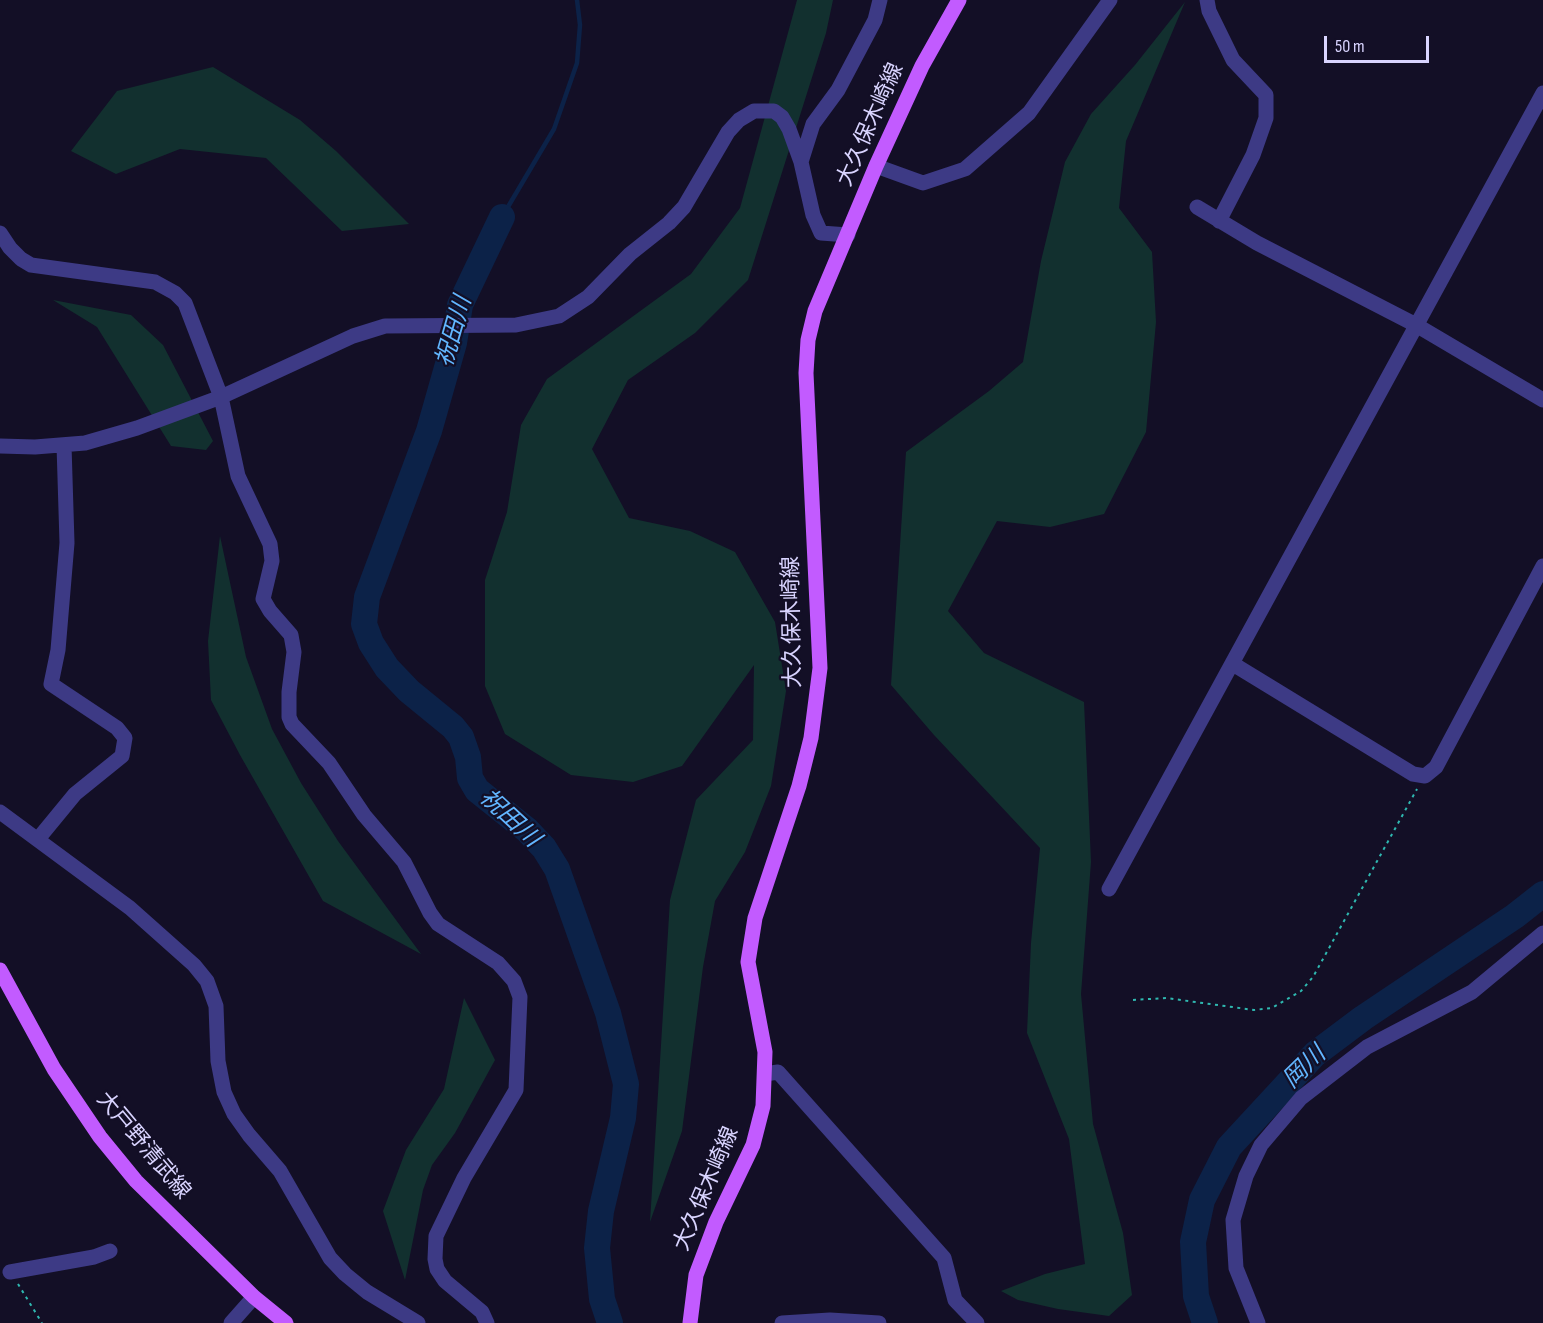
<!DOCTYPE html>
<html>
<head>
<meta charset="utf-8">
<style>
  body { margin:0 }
  #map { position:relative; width:1543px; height:1323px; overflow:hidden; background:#130f26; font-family:"Sofia Sans Condensed",sans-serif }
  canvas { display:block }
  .scale { position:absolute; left:1324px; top:36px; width:105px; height:27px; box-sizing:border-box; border:3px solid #d9d4ff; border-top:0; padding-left:8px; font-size:18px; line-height:21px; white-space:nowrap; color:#d9d4ff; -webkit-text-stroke:4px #130f26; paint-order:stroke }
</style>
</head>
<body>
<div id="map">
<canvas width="1543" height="1323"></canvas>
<div class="scale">50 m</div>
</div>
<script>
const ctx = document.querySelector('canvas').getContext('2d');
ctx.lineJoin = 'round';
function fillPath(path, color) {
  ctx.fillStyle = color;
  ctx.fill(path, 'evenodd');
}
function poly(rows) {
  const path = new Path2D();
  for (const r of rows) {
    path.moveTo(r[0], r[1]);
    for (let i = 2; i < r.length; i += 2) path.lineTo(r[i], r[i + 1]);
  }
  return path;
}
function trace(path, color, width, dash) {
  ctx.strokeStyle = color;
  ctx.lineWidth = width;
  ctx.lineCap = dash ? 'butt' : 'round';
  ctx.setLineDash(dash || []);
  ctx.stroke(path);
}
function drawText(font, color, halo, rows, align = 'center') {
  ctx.font = font + ' "Sofia Sans Condensed","Noto Sans JP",sans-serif';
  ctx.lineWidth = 4.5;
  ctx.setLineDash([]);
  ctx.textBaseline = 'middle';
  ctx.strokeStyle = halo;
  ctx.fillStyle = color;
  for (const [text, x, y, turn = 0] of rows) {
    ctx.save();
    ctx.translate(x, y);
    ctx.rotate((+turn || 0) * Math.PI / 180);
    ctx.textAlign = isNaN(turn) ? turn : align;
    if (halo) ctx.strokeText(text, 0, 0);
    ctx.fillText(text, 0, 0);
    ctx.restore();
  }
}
const green = poly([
  [797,0,833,0,826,33,748,280,695,333,628,380,592,449,629,518,690,531,735,552,775,622,786,691,771,786,745,852,715,901,703,967,682,1131,650,1222,670,900,696,800,753,740,754,665,682,766,633,782,571,775,505,734,485,686,485,580,507,512,521,425,547,379,691,274,740,208],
  [1185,2,1126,141,1119,208,1152,252,1156,322,1146,432,1104,514,1050,527,997,521,948,611,984,653,1084,702,1091,862,1081,994,1093,1124,1123,1233,1132,1295,1109,1316,1058,1309,1018,1300,1001,1291,1045,1274,1085,1264,1069,1139,1027,1033,1031,943,1040,848,934,735,891,685,906,452,989,391,1023,362,1041,261,1065,162,1091,114,1135,65],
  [213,67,300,120,336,151,409,224,342,231,266,158,180,149,116,174,71,151,117,91],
  [53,300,131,315,163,345,213,441,206,450,171,446,97,327],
  [220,536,246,657,272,729,301,783,338,841,421,954,323,901,240,755,211,700,208,641],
  [464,998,495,1060,455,1133,432,1165,423,1190,405,1280,383,1211,406,1150,444,1089]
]);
const stream = poly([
  [502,217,554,129,577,63,580,25,577,0]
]);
const river = poly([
  [502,217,460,305,454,343,429,431,367,597,364,624,371,643,387,668,409,691,453,727,461,737,468,757,470,778,477,790,527,830,544,848,557,869,608,1013,626,1084,623,1118,601,1211,597,1248,602,1299,610,1323],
  [1205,1323,1196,1296,1193,1242,1202,1200,1229,1147,1315,1054,1363,1018,1515,916,1543,894]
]);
const path = poly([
  [1133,1000,1166,998,1254,1010,1272,1008,1301,991,1313,977,1417,789],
  [18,1284,42,1323]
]);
const minor = poly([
  [1207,0,1209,11,1233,60,1266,95,1266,118,1253,155,1219,221],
  [801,162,813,124,838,90,875,20,880,0],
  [876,166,923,183,965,169,1029,113,1110,0],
  [1197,207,1257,243,1416,325,1543,400],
  [0,233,10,248,21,259,31,265,155,282,175,293,185,303,221,397,238,476,270,544,272,561,263,599,270,611,291,635,294,652,289,692,289,717,292,724,329,763,364,815,404,862,430,913,438,924,498,963,514,981,520,997,516,1090,464,1178,436,1236,435,1259,437,1269,445,1281,482,1312,487,1323],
  [0,446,35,447,85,443,137,428,221,397,353,336,385,326,516,325,559,316,588,297,630,254,669,223,684,207,728,132,739,120,754,111,774,111,782,117,789,129,801,162,813,215,821,233,848,235],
  [1233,664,1413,774,1425,776,1436,767,1543,566],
  [0,812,130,908,194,965,207,981,216,1006,218,1061,224,1092,234,1114,249,1135,280,1171,330,1258,345,1274,367,1292,418,1323],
  [38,839,75,794,122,756,125,738,117,728,51,684,58,650,67,543,64,445],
  [1109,889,1543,93],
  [765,1074,778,1072,944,1258,955,1300,977,1323],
  [10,1272,94,1257,110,1251],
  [231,1323,254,1297],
  [782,1323,830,1320,879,1323],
  [1258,1323,1236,1268,1233,1220,1246,1176,1261,1145,1301,1098,1367,1047,1472,992,1543,933]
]);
const major = poly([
  [0,970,54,1069,100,1137,136,1181,254,1297,286,1323],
  [690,1323,696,1275,716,1222,753,1145,763,1106,765,1052,748,962,755,918,799,786,811,738,820,668,806,373,808,340,815,311,876,166,922,66,959,0]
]);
const streetNames = [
  ["大久保木崎線",871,125,-66],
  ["大久保木崎線",793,622,-91],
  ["大戸野清武線",143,1146,50],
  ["大久保木崎線",707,1189,-67]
];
const waterNames = [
  ["祝田川",455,332,-74],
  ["祝田川",509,819,43],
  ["岡川",1305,1068,-44]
];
fillPath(green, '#12302f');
trace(stream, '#0c2248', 4.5);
trace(river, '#0c2248', 26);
trace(path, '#2fb8b0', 2, [3, 4.5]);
trace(minor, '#3d3a85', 15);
trace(major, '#c25bff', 15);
drawText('22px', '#d9d4ff', '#130f26', streetNames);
drawText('italic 24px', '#62b6ff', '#130f26', waterNames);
</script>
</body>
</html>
